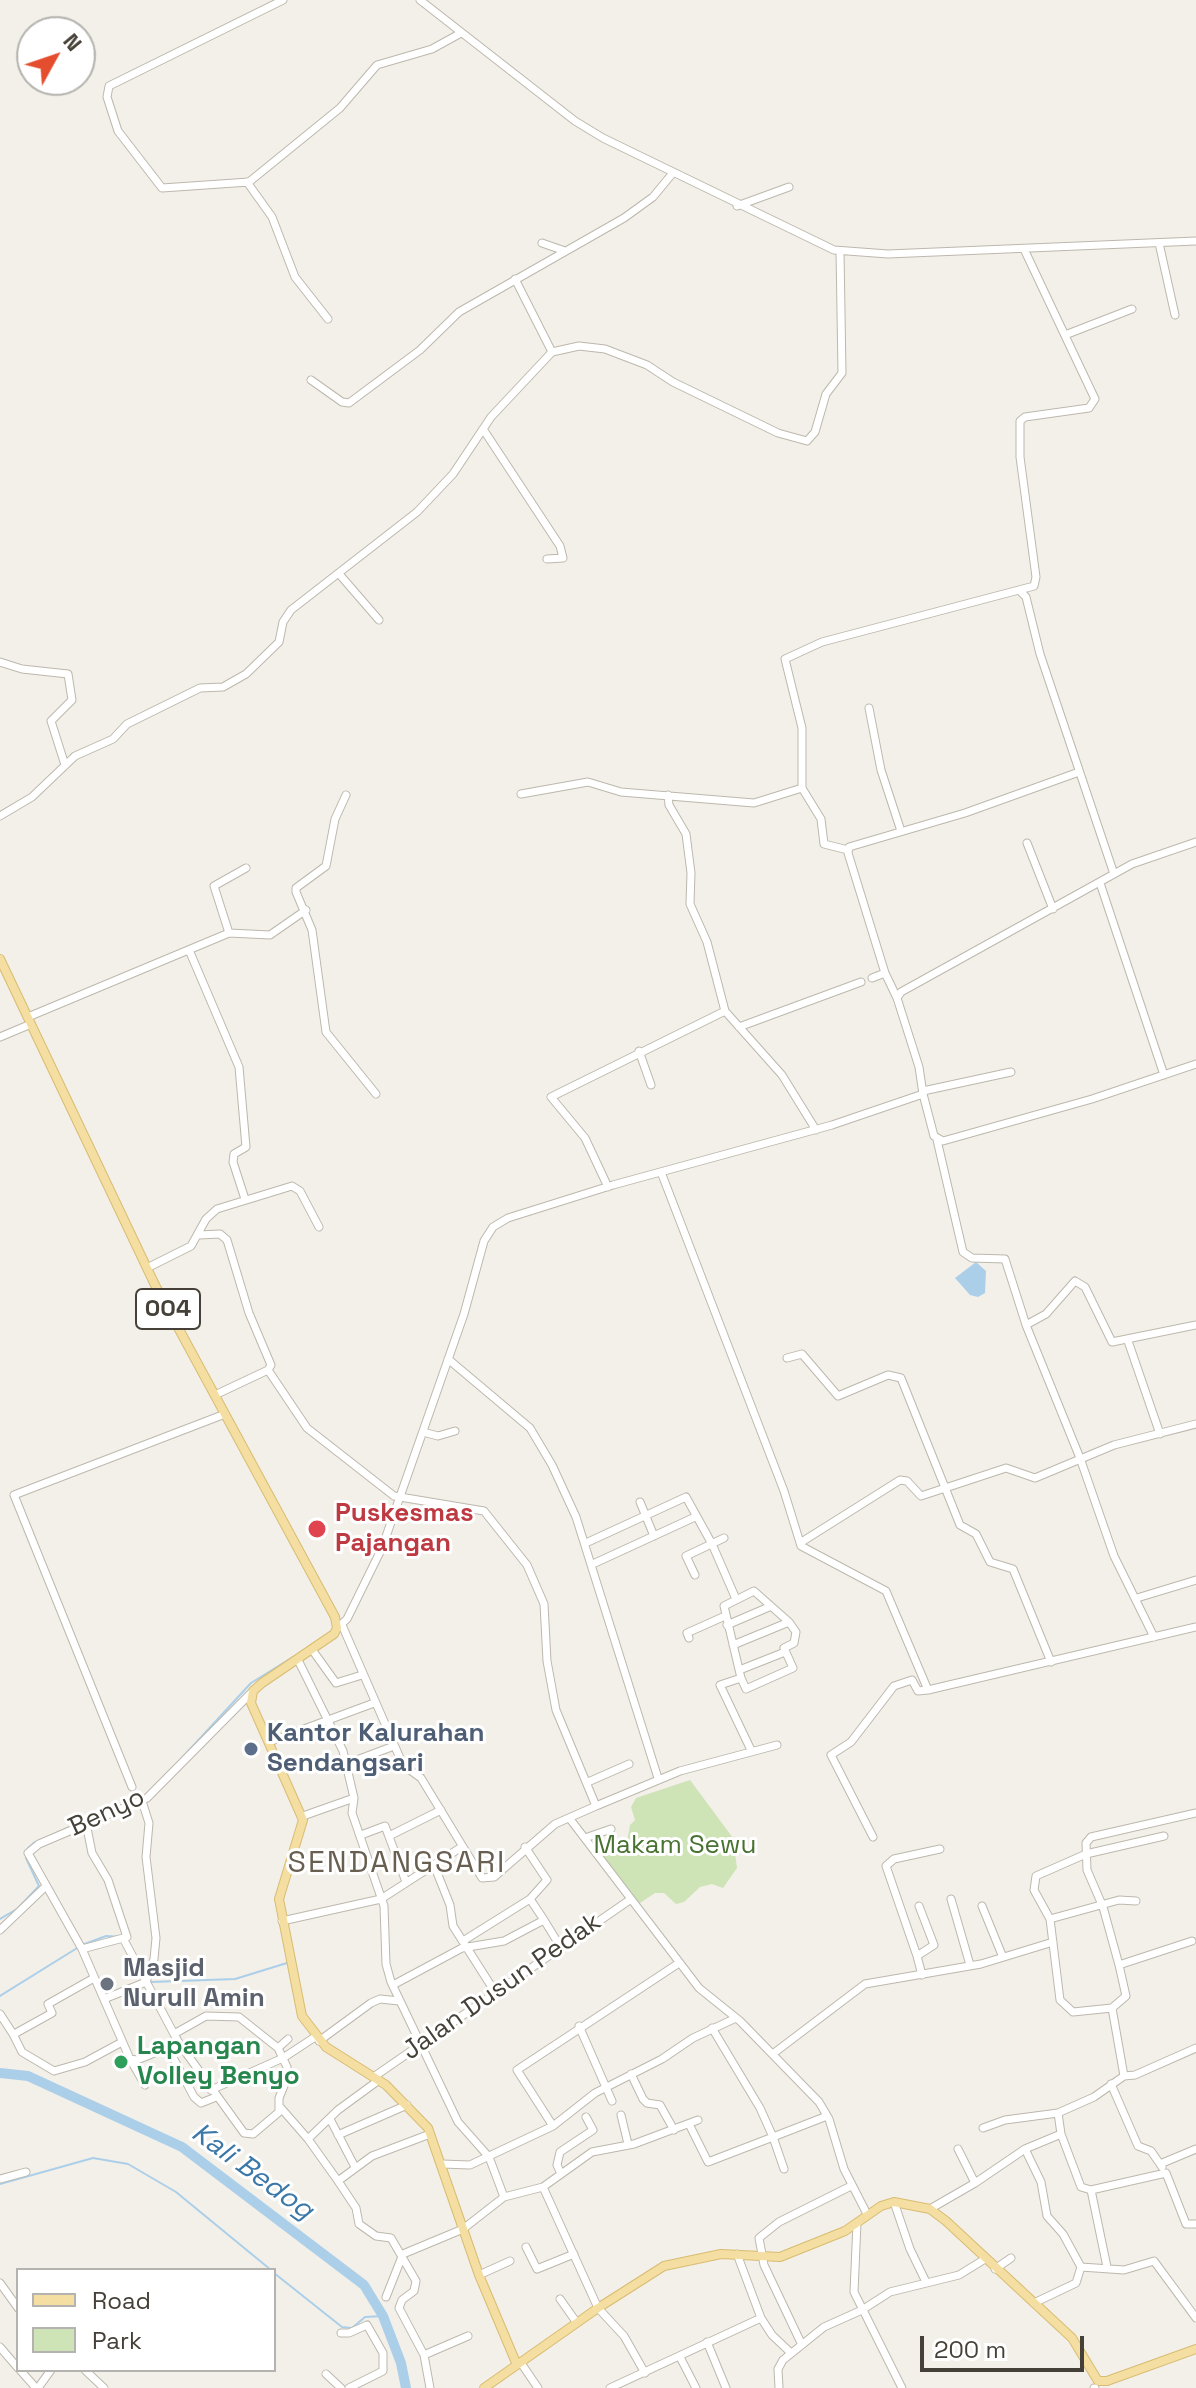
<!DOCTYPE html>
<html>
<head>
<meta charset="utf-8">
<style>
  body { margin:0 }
  #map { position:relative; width:1196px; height:2388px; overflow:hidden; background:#f3f0e9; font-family:"Space Grotesk",sans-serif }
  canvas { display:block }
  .legend { position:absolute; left:16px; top:2268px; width:260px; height:104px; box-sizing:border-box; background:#fff; border:2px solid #b5b3af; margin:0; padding:10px 14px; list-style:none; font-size:24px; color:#464138 }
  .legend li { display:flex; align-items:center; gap:16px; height:40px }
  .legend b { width:40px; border:2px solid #b5b3af }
  .north { position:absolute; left:16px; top:16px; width:80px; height:80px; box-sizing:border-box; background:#fff; border:2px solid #b5b3af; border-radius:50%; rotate:50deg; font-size:22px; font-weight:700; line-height:32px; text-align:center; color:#464138 }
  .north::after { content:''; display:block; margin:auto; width:28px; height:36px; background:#e44e2f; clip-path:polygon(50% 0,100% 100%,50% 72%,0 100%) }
  .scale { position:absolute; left:920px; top:2336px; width:164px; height:36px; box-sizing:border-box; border:4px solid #464138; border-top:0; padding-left:10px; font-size:24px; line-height:28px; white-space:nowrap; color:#464138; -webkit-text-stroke:6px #fff; paint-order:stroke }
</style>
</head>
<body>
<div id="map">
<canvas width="1196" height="2388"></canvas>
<ul class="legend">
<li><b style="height:10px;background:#f4dea1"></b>Road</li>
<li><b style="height:22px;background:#cee3b6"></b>Park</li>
</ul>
<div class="north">N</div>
<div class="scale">200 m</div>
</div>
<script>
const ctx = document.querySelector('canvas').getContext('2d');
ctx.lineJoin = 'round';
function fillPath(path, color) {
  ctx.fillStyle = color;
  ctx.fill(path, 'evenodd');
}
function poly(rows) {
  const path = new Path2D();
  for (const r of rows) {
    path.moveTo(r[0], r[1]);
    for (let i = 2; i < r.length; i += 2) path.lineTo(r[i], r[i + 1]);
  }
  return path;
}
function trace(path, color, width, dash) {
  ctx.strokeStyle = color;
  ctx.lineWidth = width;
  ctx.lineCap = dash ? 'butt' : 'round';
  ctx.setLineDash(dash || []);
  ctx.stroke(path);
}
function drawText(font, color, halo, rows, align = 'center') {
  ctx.font = font + ' "Space Grotesk",sans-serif';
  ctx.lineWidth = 6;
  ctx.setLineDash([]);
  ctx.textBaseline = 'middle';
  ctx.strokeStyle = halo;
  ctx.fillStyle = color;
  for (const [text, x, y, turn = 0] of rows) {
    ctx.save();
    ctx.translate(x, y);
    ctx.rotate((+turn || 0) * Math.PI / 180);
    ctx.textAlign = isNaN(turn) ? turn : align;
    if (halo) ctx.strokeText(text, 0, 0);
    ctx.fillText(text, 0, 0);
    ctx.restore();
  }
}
const green = poly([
  [690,1780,733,1838,737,1868,723,1888,712,1884,700,1887,684,1902,676,1904,664,1893,655,1893,637,1905,602,1854,627,1842,630,1825,635,1820,631,1807,636,1798]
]);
const water = poly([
  [976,1262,986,1271,985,1293,978,1297,970,1295,955,1278]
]);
const stream = poly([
  [181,1759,251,1683,293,1657],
  [45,1838,83,1821],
  [0,1919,17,1909,39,1886,26,1858,28,1848,35,1842],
  [151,1982,235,1979,287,1963],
  [0,1996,82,1945,106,1936,124,1937],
  [0,2184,93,2158,128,2164,176,2192,271,2270],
  [274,2273,342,2327,352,2328,365,2317,383,2316]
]);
const river = poly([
  [0,2073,28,2076,182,2147,364,2285,383,2316,401,2363,406,2388]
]);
const minor = poly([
  [283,0,109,86,107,97,118,131,162,188,249,182,340,108,377,65,432,49,461,33],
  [420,0,575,121,603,138,834,250,888,254,1196,241],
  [247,182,272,217,295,277,328,319],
  [737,206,789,187],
  [542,243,565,251],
  [1159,243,1175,315],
  [515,279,552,352,579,346,605,349,647,365,673,382,778,433,807,441,815,432,826,394,842,373,840,251],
  [1065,335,1132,309],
  [311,380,342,402,349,403,420,350,459,312,624,218,653,197,672,174],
  [483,429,560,546,563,558,547,559],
  [340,575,379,620],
  [1020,591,1026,597,1040,654,1114,874],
  [0,662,22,669,68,674,72,700,51,721,65,765],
  [869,708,881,770,901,831],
  [521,794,588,782,621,792,754,803,802,788],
  [346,795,335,819,326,866,296,888,296,892,312,930,326,1032,376,1094],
  [668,795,669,805,686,834,691,873,690,904,707,942,725,1011,782,1075,816,1130],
  [0,816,32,797,75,756,113,739,127,724,200,688,223,687,246,674,279,642,283,622,291,610,417,512,453,474,491,417,552,352],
  [1027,843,1053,909],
  [848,850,824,844,821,819,802,788,802,728,785,659,822,642,1034,586,1036,577,1020,457,1020,421,1025,417,1089,408,1095,399,1024,249],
  [1100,883,1164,1075],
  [229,933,214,886,246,868],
  [189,950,239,1067,246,1147,234,1154,233,1162,245,1199],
  [872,978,885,973],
  [897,998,885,973,848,853,849,847,965,813,1079,772],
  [28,1017,229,933,270,935,306,910],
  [739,1027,861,982],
  [0,1037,31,1024],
  [639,1051,651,1085],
  [923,1091,1011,1072],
  [923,1094,934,1136,943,1141,1092,1099,1196,1064],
  [937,1140,963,1252,972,1258,1005,1259,1026,1325],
  [661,1172,784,1491,801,1546,886,1591,928,1690,1196,1627],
  [608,1187,585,1138,551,1097,725,1011],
  [199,1235,220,1234,227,1240,249,1313,271,1365,268,1370,307,1428,394,1496,484,1511,527,1565,544,1604,547,1661,556,1710,596,1806,555,1824,494,1877,482,1878,421,1778,403,1765,342,1625],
  [147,1268,191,1246,206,1219,217,1209,292,1186,300,1191,319,1227],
  [1128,1341,1160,1434],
  [787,1358,802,1354,838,1396,888,1375,901,1378,960,1525,976,1534,990,1562,1013,1569,1051,1662],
  [448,1359,530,1428,552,1465,576,1517,658,1778],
  [215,1395,268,1370],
  [423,1432,438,1436,455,1431],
  [640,1502,654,1536],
  [588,1542,686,1497,712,1544,736,1599],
  [800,1543,900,1480,907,1481,921,1496,1006,1468,1035,1478,1114,1445,1196,1424],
  [595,1563,695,1517],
  [695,1575,686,1556,724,1538],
  [1137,1598,1196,1580],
  [727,1625,769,1607],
  [337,1628,347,1619,382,1548,464,1314,484,1241,493,1227,508,1218,613,1185,832,1125,923,1094,919,1067,897,998,901,992,1132,864,1196,842],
  [1154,1637,1114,1556,1080,1458,1026,1325,1046,1314,1075,1281,1085,1287,1112,1342,1196,1325],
  [689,1638,687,1633,725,1616],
  [733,1645,789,1622,796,1632,794,1643,784,1648,793,1668,746,1689,741,1678,720,1685,751,1750],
  [313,1651,336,1683,362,1675],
  [298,1660,343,1751,354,1798,303,1816],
  [742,1669,785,1652],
  [741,1678,724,1606,754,1591,789,1622],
  [269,1742,374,1703],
  [346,1764,394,1746],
  [588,1782,629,1764],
  [132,1787,14,1495,225,1414],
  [354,1798,352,1813,384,1906,386,1964,391,1982,458,2122,489,2157,504,2197,543,2187,592,2152,634,2144,698,2120],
  [596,1806,680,1771,777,1745],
  [570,1819,699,1988,740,2021,819,2102,829,2119,844,2169,867,2214],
  [361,1835,385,1826,406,1882],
  [389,1836,441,1810],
  [873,1837,831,1755,851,1742,894,1686,912,1680,918,1691,928,1690],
  [585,1838,611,1829],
  [525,1847,547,1880,530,1899,544,1920],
  [434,1865,450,1905,453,1926,495,1992],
  [951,1899,970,1965],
  [919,1906,934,1945,917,1956,922,1975],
  [982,1906,1002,1955],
  [1050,1919,1119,1900,1136,1901],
  [282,1921,381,1899,460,1848],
  [0,1930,45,1887],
  [124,1940,174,2034],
  [463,1941,530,1899],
  [82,1949,127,1937,108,1880,92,1853,86,1823],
  [917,1956,886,1866,894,1859,940,1849],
  [679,1963,517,2070,553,2126,595,2093,662,2059,693,2038,736,2018],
  [1119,1965,1103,1907,1087,1870,1086,1843,1091,1837,1196,1813],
  [393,1985,462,1948,504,1941,544,1920,560,1946],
  [104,1999,146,1982,154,1959,156,1938,146,1857,149,1823,142,1801],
  [1112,2008,1126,1996,1119,1965,1192,1941],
  [0,2014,13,2034,16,2033,52,2013,48,2004,94,1978],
  [579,2026,612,2101],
  [13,2034,22,2052,54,2071,85,2062,122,2042],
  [319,2041,371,2003,380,1999,399,2001],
  [179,2043,244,2133,253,2134,279,2112,279,2098,288,2076,287,2067,278,2048,239,2017,206,2016,174,2034,179,2043,137,2060,130,2059,82,1949,28,1853,39,1844,147,1798,252,1692],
  [168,2048,194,2097,201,2103,216,2097],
  [278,2048,288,2039],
  [774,2053,865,1984,981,1964,1053,1942],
  [130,2059,145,2085],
  [631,2074,643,2099,647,2103,660,2105,674,2130],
  [375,2076,631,1899],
  [1124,2076,1112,2008,1073,2012,1060,2000,1050,1919,1034,1890,1036,1876,1086,1854,1164,1836],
  [379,2080,338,2110,308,2139,338,2181,372,2156,430,2134],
  [1111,2084,1138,2146,1151,2151,1160,2164],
  [211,2090,283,2058,315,2037],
  [281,2108,308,2139],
  [1058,2113,1061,2134],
  [621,2115,628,2144],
  [330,2119,355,2167],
  [689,2124,708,2162,773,2137,760,2108,712,2028],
  [983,2128,1005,2120,1058,2113,1094,2097,1124,2076,1135,2075,1196,2048],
  [338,2135,407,2105],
  [1025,2149,1041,2182,1047,2216,1063,2234,1081,2267],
  [442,2164,470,2165,553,2126],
  [1162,2167,1160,2164,1196,2149],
  [784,2169,773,2137,827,2116],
  [561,2174,557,2165,560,2152,593,2130,586,2117],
  [0,2179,26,2172],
  [338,2181,356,2208,359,2224,376,2236,391,2238,416,2281,414,2291,402,2300,399,2308,424,2355,430,2388],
  [975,2183,1025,2149,1061,2134,1081,2187,1091,2190],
  [543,2187,598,2308,624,2336,645,2373],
  [894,2202,910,2249,926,2282],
  [930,2209,975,2183,958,2149],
  [857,2223,854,2292,902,2388],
  [526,2247,537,2269,574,2254],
  [1107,2267,1091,2190,1166,2173,1186,2224,1196,2224],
  [995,2269,1011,2258],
  [479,2275,510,2261],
  [0,2283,18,2308],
  [386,2297,403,2254,463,2229,504,2197],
  [560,2299,577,2323],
  [1034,2303,1076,2283,1081,2267,1124,2270,1154,2261,1196,2318],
  [761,2318,772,2335,791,2353],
  [341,2333,349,2333,367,2325,383,2353,383,2371,349,2388],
  [707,2342,726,2388],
  [802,2345,764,2265,759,2238,779,2222,851,2186],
  [0,2347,18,2368],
  [424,2355,468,2336],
  [680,2357,696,2388],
  [521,2363,538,2388],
  [20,2370,36,2388],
  [85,2370,104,2388],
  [326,2374,341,2388],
  [38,2388,51,2370],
  [610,2388,761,2318,737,2254],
  [779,2388,778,2369,783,2360,824,2327,862,2310,890,2292,959,2275,985,2259],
  [1094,2388,1095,2388]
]);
const major = poly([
  [0,959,155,1285,335,1617,337,1628,334,1634,262,1683,253,1691,251,1703,303,1820,279,1899,302,2016,326,2047,386,2085,428,2128,479,2275,517,2365],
  [484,2388,598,2308,664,2266,721,2254,780,2257,845,2231,881,2206,894,2202,930,2209,946,2221,1072,2338,1098,2381,1107,2381,1196,2349]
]);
const markers = [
  [317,1529,10,"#e0444e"],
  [251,1749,8,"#5c6f8a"],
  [107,1984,8,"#6b7280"],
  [121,2062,8,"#2e9e5b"]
];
const shields = [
  [168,1309,64]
];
const shieldNames = [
  ["004",168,1309]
];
const healthNames = [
  ["Puskesmas",335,1514],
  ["Pajangan",335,1544]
];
const serviceNames = [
  ["Kantor Kalurahan",267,1734],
  ["Sendangsari",267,1764]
];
const streetNames = [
  ["Benyo",107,1813,-25],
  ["Jalan Dusun Pedak",502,1987,-35]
];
const parkNames = [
  ["Makam Sewu",675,1846]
];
const worshipNames = [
  ["Masjid",123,1969],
  ["Nurull Amin",123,1999]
];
const leisureNames = [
  ["Lapangan",137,2047],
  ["Volley Benyo",137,2077]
];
const waterNames = [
  ["Kali Bedog",252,2172,36]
];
const quarterNames = [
  ["SENDANGSARI",397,1864]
];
fillPath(green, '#cee3b6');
fillPath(water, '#accfe9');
trace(stream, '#accfe9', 2);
trace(river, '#accfe9', 10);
trace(minor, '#bdb8ad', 9);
trace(major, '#d8bc72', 10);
trace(minor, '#fff', 7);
trace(major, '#f4dea1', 8);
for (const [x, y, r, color] of markers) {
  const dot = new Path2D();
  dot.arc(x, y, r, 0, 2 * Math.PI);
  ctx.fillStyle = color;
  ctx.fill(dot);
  trace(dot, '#fff', 3);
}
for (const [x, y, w] of shields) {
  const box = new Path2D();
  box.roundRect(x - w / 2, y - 20, w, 40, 6);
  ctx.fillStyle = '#fff';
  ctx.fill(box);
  trace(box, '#464138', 2);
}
drawText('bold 24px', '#464138', null, shieldNames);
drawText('bold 26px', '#be3a42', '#fff', healthNames, 'left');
drawText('bold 26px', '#4e5e75', '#fff', serviceNames, 'left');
drawText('26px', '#464138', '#fff', streetNames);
drawText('26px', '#487231', '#fff', parkNames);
drawText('bold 26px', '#5b616d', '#fff', worshipNames, 'left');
drawText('bold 26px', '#27864d', '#fff', leisureNames, 'left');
drawText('italic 28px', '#3c78a7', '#fff', waterNames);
ctx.letterSpacing = '2px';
drawText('30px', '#685f51', '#fff', quarterNames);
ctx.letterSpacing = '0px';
</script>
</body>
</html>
